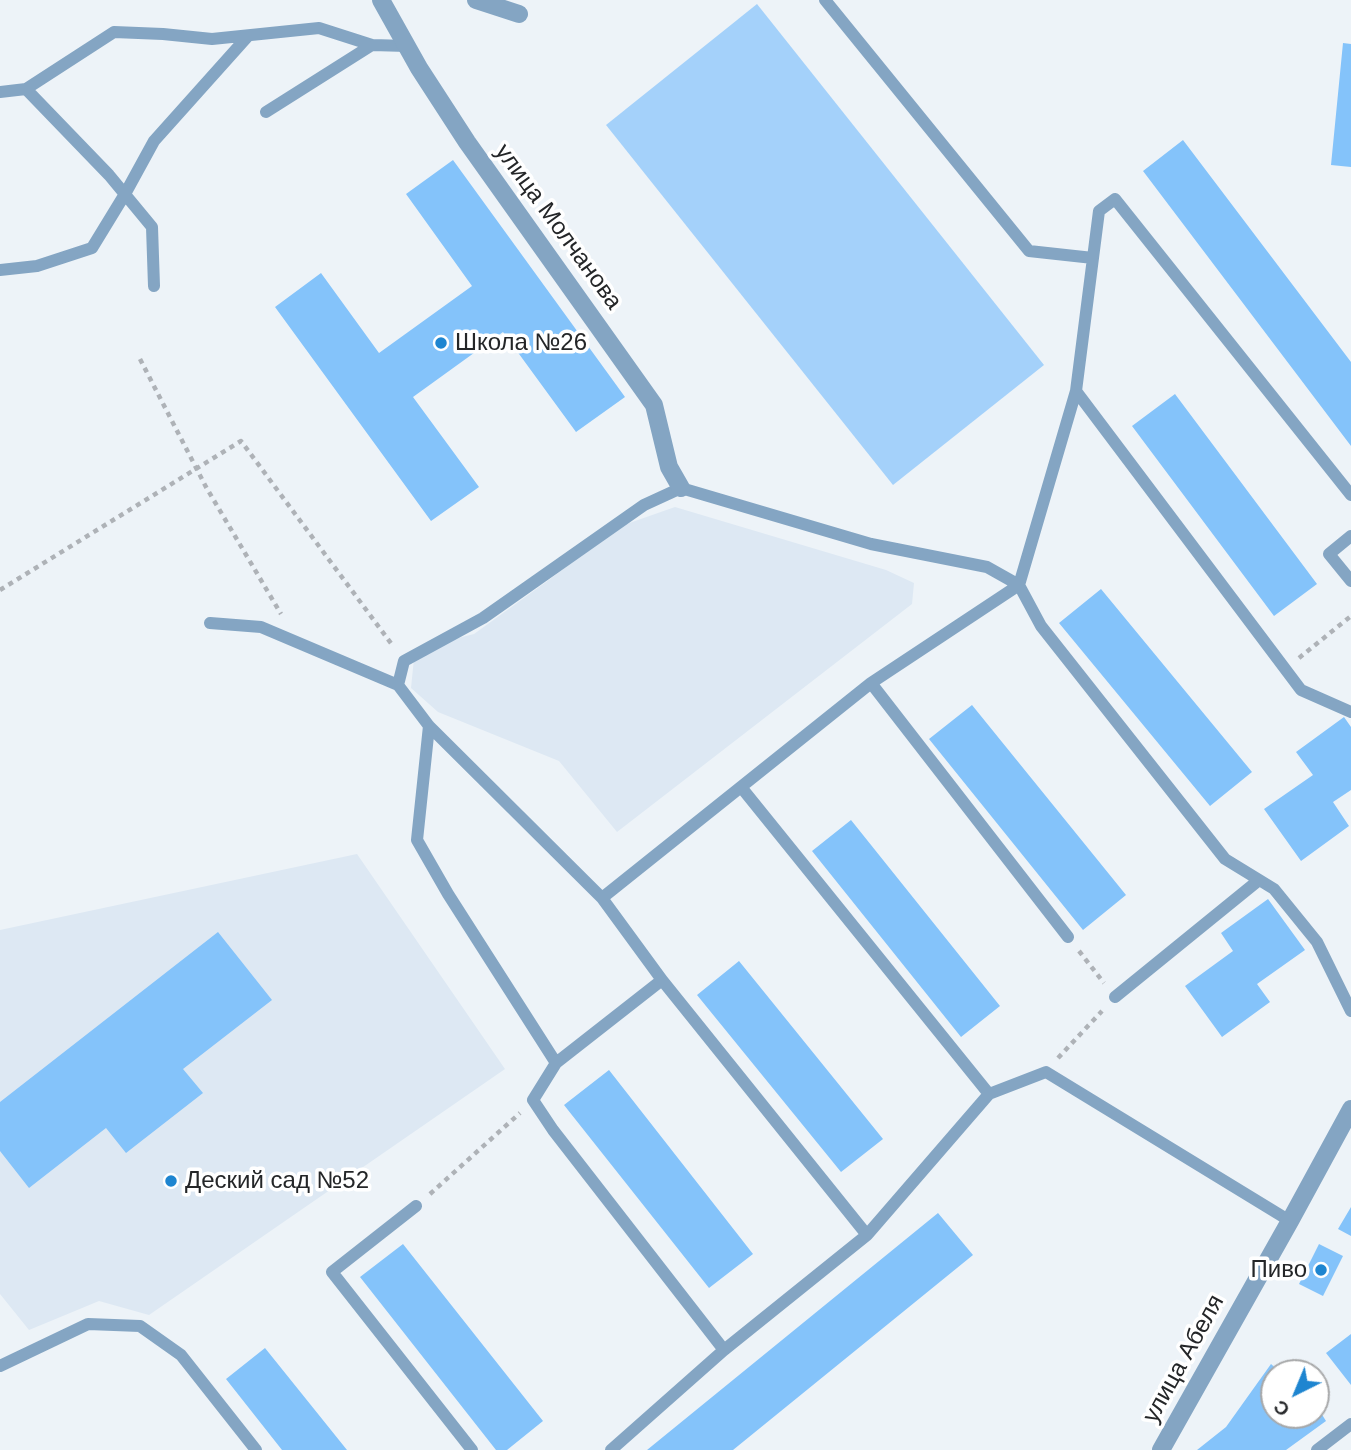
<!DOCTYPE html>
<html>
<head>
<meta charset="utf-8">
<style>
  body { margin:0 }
  #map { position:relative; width:1351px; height:1450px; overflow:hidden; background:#edf3f8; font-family:Helvetica,sans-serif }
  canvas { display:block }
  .north { position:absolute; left:1260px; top:1359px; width:70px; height:70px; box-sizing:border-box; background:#fff; border:2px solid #a7a8a9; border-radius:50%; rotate:223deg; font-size:19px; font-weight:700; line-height:28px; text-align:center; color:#242628 }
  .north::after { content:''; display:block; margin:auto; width:24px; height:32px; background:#1e85d0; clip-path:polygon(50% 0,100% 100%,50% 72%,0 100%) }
</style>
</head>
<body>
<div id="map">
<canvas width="1351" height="1450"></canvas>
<div class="north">С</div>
</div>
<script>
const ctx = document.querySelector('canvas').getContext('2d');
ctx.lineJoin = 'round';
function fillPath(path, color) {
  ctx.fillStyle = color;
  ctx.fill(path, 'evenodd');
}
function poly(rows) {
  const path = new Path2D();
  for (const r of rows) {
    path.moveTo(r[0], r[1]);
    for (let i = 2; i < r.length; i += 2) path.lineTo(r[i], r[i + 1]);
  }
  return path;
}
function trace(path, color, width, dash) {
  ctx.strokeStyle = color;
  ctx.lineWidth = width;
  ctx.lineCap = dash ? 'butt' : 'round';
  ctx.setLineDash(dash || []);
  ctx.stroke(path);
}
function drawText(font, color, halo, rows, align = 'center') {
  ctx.font = font + ' Helvetica,sans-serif';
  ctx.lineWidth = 7;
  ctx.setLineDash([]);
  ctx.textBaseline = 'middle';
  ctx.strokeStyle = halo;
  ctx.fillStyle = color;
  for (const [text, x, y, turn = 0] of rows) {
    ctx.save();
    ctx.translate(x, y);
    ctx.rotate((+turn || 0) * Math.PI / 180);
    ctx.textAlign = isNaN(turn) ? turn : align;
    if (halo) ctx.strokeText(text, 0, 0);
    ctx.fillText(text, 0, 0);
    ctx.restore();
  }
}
const built = poly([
  [675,507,886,570,914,583,912,604,617,832,559,761,438,712,411,688,415,649,474,634,546,582,618,527],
  [357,854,505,1069,149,1315,99,1301,29,1330,0,1294,0,930]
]);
const green = poly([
  [757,4,1044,365,893,485,606,125]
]);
const building = poly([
  [1343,43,1351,44,1351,167,1331,165],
  [1183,140,1351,362,1351,446,1143,171],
  [453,160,625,397,576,432,503,332,413,397,479,487,431,521,275,307,321,273,379,353,472,286,406,194],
  [1175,394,1317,584,1274,616,1132,426],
  [1101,589,1252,772,1210,806,1059,623],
  [972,705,1126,895,1083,930,929,739],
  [1344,717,1351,727,1351,790,1333,802,1349,826,1301,861,1264,809,1313,775,1296,752],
  [851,820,1000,1006,961,1037,812,851],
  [1268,899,1305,950,1257,984,1270,1002,1222,1037,1185,986,1233,951,1221,933],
  [218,932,272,1000,183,1069,203,1093,126,1153,106,1128,29,1188,0,1151,0,1102],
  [739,961,883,1139,841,1172,697,995],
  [609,1070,753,1254,709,1288,564,1105],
  [1351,1207,1351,1236,1338,1229],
  [938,1213,973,1255,733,1450,647,1450],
  [403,1244,543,1421,507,1450,496,1450,360,1277],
  [1319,1244,1343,1256,1323,1296,1299,1284],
  [1351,1334,1351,1385,1326,1353],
  [265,1348,347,1450,282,1450,226,1379],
  [1271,1364,1281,1373,1274,1373,1274,1415,1316,1415,1316,1405,1326,1421,1286,1450,1197,1450,1226,1427]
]);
const path = poly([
  [140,359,206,487,281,614],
  [0,590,241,441,393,646],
  [1299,658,1351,616],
  [1079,951,1104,983],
  [1058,1058,1102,1011],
  [430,1194,520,1113]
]);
const service = poly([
  [825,0,1029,251,1093,258],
  [26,89,109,175,152,227,154,286],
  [0,92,26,89,114,32,163,34,212,39,319,28,372,45],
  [266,112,372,45,407,46],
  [0,270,37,266,92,248,125,194,154,141,248,36],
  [1076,391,1301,690,1351,712],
  [1351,536,1329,554,1351,581],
  [210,623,261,627,398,685],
  [871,683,1068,937],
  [429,726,417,840,448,894,556,1063,662,980],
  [741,787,989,1094],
  [602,898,429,726,398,685,404,661,483,618,644,505,681,488,871,544,987,567,1019,585,1041,626,1225,859,1274,889,1317,942,1351,1011],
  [1115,997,1259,880],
  [556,1063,533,1100,553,1130,724,1350],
  [416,1206,332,1272,472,1450],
  [867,1235,989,1094,1046,1072,1290,1221],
  [0,1366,88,1324,140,1326,181,1355,256,1450],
  [611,1450,724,1350,867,1235,662,980,602,898,871,683,1019,585,1076,391,1099,211,1115,199,1351,495],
  [1317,1450,1351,1424]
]);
const minor = poly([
  [381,0,419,68,467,142,654,405,669,467,681,488],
  [476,0,519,14],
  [1161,1450,1290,1221,1351,1109]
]);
const markers = [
  [441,343,7,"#1e85d0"],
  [171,1181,7,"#1e85d0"],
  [1321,1270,7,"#1e85d0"]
];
const streetNames = [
  ["улица Молчанова",558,227,54],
  ["улица Абеля",1184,1359,-61]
];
const poiNames = [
  ["Школа №26",455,343],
  ["Деский сад №52",185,1181],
  ["Пиво",1307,1270,"right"]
];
fillPath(built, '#dde8f3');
fillPath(green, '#a4d1fa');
fillPath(building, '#84c3fa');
trace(path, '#aeb2b7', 4.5, [5, 5]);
trace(service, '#84a5c3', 12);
trace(minor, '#84a5c3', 18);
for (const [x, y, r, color] of markers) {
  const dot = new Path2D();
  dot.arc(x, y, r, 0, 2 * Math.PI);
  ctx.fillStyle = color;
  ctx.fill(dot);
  trace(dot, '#fff', 2.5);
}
drawText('24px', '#242628', '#fff', streetNames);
drawText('24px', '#242628', '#fff', poiNames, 'left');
</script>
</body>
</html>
